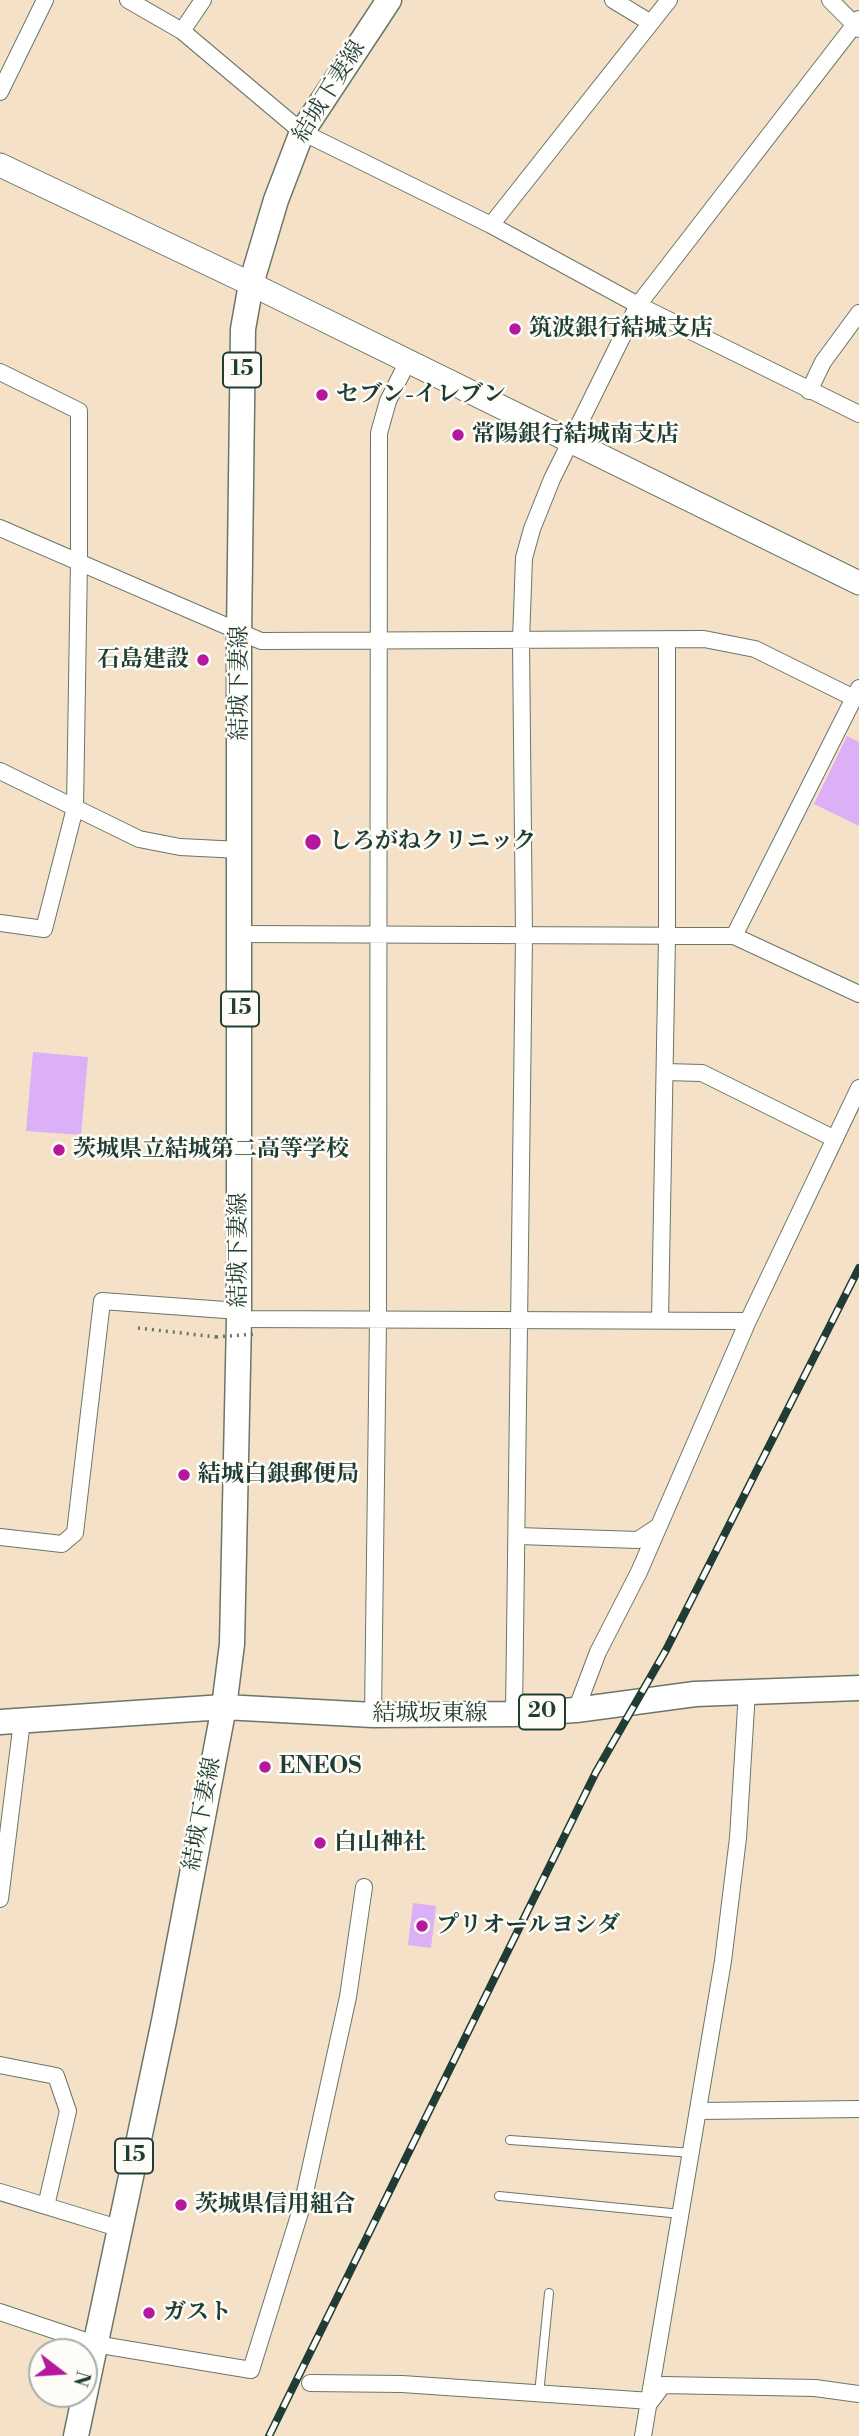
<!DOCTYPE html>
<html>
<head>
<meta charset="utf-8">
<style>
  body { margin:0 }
  #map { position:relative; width:859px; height:2436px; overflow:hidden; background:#f4e1c7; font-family:"Libre Bodoni",serif }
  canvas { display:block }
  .north { position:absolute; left:28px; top:2338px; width:70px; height:70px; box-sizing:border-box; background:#fdfcf7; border:2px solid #a4b0a9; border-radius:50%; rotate:107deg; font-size:19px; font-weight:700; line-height:28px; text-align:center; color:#1f3d34 }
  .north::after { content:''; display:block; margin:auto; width:24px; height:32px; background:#b5179e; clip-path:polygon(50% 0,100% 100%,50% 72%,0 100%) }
</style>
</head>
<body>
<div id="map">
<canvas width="859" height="2436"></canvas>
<div class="north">N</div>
</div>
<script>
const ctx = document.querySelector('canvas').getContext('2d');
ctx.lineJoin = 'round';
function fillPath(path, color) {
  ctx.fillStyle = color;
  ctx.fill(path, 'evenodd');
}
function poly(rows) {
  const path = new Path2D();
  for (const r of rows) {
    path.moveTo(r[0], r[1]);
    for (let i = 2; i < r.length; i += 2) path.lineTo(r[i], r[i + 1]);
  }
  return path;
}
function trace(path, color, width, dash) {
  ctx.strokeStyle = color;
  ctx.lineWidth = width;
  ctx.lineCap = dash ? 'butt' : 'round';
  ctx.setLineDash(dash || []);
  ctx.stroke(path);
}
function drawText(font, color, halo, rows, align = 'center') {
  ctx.font = font + ' "Libre Bodoni","Noto Serif JP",serif';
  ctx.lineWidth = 5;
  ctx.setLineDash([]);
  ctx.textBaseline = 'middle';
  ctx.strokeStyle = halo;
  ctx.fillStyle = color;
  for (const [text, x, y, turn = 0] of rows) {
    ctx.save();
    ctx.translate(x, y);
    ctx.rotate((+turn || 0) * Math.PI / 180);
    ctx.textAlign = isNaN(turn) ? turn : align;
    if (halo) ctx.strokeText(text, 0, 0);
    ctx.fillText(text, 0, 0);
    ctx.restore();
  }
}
const building = poly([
  [847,736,859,742,859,826,814,804],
  [33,1052,88,1057,81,1135,26,1131],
  [413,1903,436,1906,431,1948,408,1945]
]);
const path = poly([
  [138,1328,216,1337]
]);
const lane = poly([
  [510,2140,693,2153],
  [499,2196,681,2214],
  [539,2394,549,2293]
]);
const street = poly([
  [128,0,182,31,302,132,491,225,638,305,859,414],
  [613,0,651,23],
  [830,0,859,29],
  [182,31,203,0],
  [0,92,45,0],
  [491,225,669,0],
  [0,372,79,411,79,560,75,808,44,929,0,923],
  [809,391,823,362,859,313],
  [0,528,261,641,704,639,755,649,854,698],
  [0,771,139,839,180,847,240,850],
  [240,934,734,936,859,688],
  [734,936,859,994],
  [665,1072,702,1073,835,1139],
  [239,1319,748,1321],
  [660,1320,667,936,667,639],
  [518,1536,638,1540,656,1528],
  [0,1537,62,1544,75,1533,102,1301,239,1311],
  [576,1710,598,1652,639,1572,748,1321,859,1088],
  [514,1714,524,936,521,640,524,558,532,529,552,479,638,305,859,19],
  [373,1715,378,1320,379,433,388,401,408,361],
  [0,1899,22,1721],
  [0,2065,56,2076,68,2111,46,2206],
  [700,2111,859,2109],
  [0,2192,118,2228],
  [0,2312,95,2344,251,2370,302,2206,348,1997,364,1887],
  [310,2383,402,2384,651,2401,663,2385,815,2388,859,2394],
  [643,2436,723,1961,738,1838,747,1691]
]);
const secondary = poly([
  [0,165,251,284,859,583]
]);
const primary = poly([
  [0,1722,224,1707,373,1715,514,1714,576,1710,695,1694,859,1688],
  [76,2436,164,2021,224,1707,232,1644,239,1319,239,635,243,329,251,284,276,200,302,132,389,0]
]);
const rail = poly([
  [269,2436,596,1772,666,1650,859,1268]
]);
const pathBridge = poly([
  [216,1337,255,1334]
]);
const markers = [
  [515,329,7,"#b5179e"],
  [322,395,7,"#b5179e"],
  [458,435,7,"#b5179e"],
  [203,660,7,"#b5179e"],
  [313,842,9,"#b5179e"],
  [59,1150,7,"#b5179e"],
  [184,1475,7,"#b5179e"],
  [265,1767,7,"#b5179e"],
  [320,1843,7,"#b5179e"],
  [422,1926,7,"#b5179e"],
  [181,2205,7,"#b5179e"],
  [149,2313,7,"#b5179e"]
];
const shields = [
  [242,370,38],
  [240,1009,38],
  [542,1712,46],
  [134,2156,38]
];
const shieldNames = [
  ["15",242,370],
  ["15",240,1009],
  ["20",542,1712],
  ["15",134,2156]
];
const streetNames = [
  ["結城下妻線",330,92,-58],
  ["結城下妻線",240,683,-90],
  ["結城下妻線",239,1250,-90],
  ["結城坂東線",430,1714],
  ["結城下妻線",203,1814,-79]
];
const poiNames = [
  ["筑波銀行結城支店",529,329],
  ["セブン-イレブン",336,395],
  ["常陽銀行結城南支店",472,435],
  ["石島建設",189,660,"right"],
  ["しろがねクリニック",329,842],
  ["茨城県立結城第二高等学校",73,1150],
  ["結城白銀郵便局",198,1475],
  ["ENEOS",279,1767],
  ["白山神社",334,1843],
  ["プリオールヨシダ",436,1926],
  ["茨城県信用組合",195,2205],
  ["ガスト",163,2313]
];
fillPath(building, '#dbb0f6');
trace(lane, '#6a7667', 10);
trace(street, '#6a7667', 18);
trace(secondary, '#6a7667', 25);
trace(primary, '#6a7667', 27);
trace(path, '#6a7667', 3.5, [2, 5]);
trace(lane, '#fff', 8);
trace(street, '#fff', 16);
trace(secondary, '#fff', 23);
trace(primary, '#fff', 24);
trace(rail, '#1f3d34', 8);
trace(rail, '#fdfcf7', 5, [16]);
trace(pathBridge, '#6a7667', 3.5, [2, 5]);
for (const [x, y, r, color] of markers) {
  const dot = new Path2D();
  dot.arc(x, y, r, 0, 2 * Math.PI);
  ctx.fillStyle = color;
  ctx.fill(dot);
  trace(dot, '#fdfcf7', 2.5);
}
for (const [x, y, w] of shields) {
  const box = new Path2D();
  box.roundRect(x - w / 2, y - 17.5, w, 35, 5);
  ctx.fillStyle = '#fdfcf7';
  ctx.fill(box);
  trace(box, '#1f3d34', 2);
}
drawText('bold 21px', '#1f3d34', null, shieldNames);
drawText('23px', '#1f3d34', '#fdfcf7', streetNames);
drawText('bold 23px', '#1f3d34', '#fdfcf7', poiNames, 'left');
</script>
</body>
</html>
